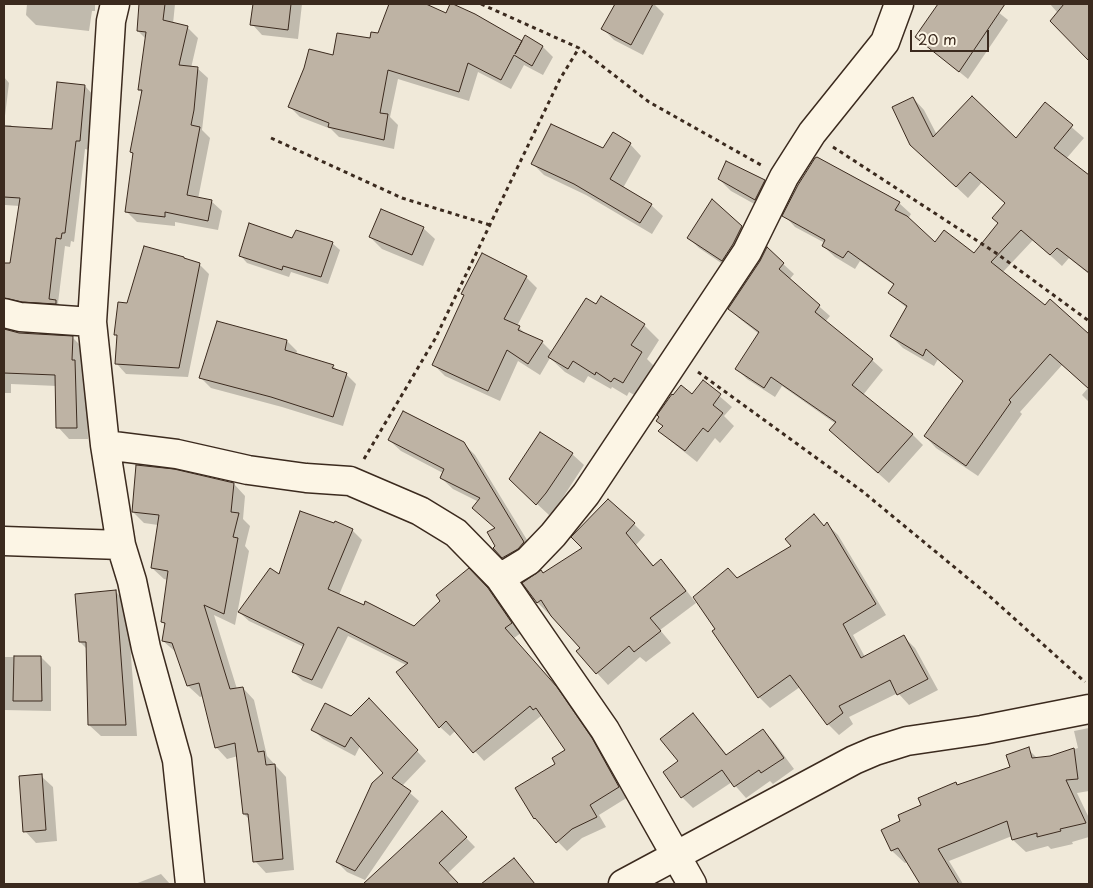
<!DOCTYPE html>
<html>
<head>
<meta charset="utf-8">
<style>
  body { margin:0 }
  #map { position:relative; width:1093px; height:888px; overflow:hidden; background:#f0e9d9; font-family:"Playpen Sans",sans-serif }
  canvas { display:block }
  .frame { position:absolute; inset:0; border:5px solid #3b2a1e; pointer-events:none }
  .scale { position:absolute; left:910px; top:30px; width:79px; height:22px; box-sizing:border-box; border:2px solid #3b2a1e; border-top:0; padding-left:6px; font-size:15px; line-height:18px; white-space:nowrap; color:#3b2a1e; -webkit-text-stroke:4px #fcf5e5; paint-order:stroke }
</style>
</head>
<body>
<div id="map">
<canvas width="1093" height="888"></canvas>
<div class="frame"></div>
<div class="scale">20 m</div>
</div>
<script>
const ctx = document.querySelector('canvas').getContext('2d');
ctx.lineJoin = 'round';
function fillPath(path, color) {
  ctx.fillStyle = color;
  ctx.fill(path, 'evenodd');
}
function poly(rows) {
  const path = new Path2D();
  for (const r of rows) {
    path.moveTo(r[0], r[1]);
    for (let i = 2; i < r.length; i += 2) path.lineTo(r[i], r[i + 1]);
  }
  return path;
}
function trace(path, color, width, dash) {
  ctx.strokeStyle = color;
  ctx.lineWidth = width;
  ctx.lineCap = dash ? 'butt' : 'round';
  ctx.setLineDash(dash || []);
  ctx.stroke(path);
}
const shadow = poly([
  [27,4,95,4,95,11,92,11,89,31,36,25,26,15],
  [141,4,175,4,173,24,187,27,198,38,191,68,197,68,208,78,202,130,210,138,198,199,211,201,222,211,218,230,175,222,175,226,137,222,127,212,134,155,131,152,143,93,139,90,146,39,138,31],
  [254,4,302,4,298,39,262,35,252,24],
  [390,4,423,4,446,15,521,42,526,37,543,47,553,57,543,75,524,65,511,89,478,72,469,101,398,79,390,117,398,125,394,149,339,137,331,129,300,117,290,107,334,57,379,34],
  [616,4,654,4,664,14,643,55,614,40,603,29],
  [939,4,988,4,1008,20,968,79,917,37],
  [1050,4,1089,4,1089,49],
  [4,77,9,83,4,124],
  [58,84,85,86,94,96,89,150,85,149,74,242,71,241,70,247,65,246,58,303,65,310,4,308,4,265,11,265,20,206,5,205,4,203,4,125,11,125,13,128,53,130],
  [913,98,924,110,937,135,1016,140,1045,104,1084,138,1066,159,1089,177,1089,274,1069,258,1062,266,1033,240,1002,273,1045,306,1050,301,1089,335,1089,402,1082,395,1088,388,1062,365,1020,412,1022,414,978,476,936,448,925,436,964,382,938,359,934,366,903,348,891,336,908,309,889,293,894,285,860,261,855,269,835,257,823,246,825,243,795,227,784,215,817,158,899,203,911,214,908,219,935,244,974,255,999,224,1006,204,982,182,968,198,923,156],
  [630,144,641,156,623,188,651,205,663,216,652,234,586,195,544,175,533,164],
  [719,179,764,181,776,192,767,211,731,191],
  [742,227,752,238,733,271,699,248,688,237],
  [423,228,435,239,423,266,382,249,370,237],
  [293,240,332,243,340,250,328,284,291,272,289,277,247,263,240,255],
  [767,249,794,274,789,280,830,316,825,322,872,360,883,370,863,395,913,435,923,445,889,483,841,440,836,424,782,386,775,397,747,379,737,369,759,334,740,319,730,309,761,261],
  [199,264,209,274,188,377,126,374,117,364,118,337,115,334,128,305],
  [526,277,537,288,517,326,527,335,542,342,552,352,596,306,644,325,659,340,647,359,656,368,638,397,629,392,627,396,612,387,611,389,588,376,584,383,565,372,550,358,540,375,518,361,500,401,445,376,434,365],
  [4,330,16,333,73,338,84,349,83,370,86,373,88,439,69,439,58,427,57,386,11,384,11,393,4,393],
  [287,341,297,351,296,355,333,366,339,372,346,374,356,384,343,426,282,407,211,388,201,378],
  [703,382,732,407,724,416,734,426,720,443,715,438,697,462,672,442,660,431],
  [389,440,463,443,475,455,535,553,515,569,495,548,497,547,496,528,479,502,453,489,441,478,443,473,401,451],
  [572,454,584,465,558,505,549,515,522,490],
  [234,484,245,496,243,519,250,526,245,546,249,551,235,625,214,615,237,689,243,688,254,700,267,756,286,777,294,870,266,873,255,861,250,820,244,814,238,756,227,759,216,747,204,696,200,697,188,686,177,653,163,641,166,625,162,622,168,580,164,579,152,568,158,525,144,523,133,512],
  [814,516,825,527,827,524,838,535,886,615,853,635,865,657,904,637,915,648,938,690,909,705,898,693,849,717,853,724,839,735,828,724,800,687,770,708,759,697,716,629,737,579,793,547],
  [634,524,645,535,636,545,654,566,661,561,672,572,696,603,660,630,671,643,646,662,640,657,608,685,597,673,582,648,551,612,549,614,538,603,524,583,544,574],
  [352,530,362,540,339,595,414,628,442,601,468,570,497,599,521,633,514,638,566,699,601,749,628,797,599,815,606,827,582,838,567,851,535,818,517,788,557,764,567,750,541,716,484,761,456,730,450,736,440,727,406,665,348,636,322,689,303,681,293,672,304,647,249,621,239,612,280,576],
  [115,591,127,603,137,736,101,736,89,725,87,649,80,642],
  [4,657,41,657,51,667,51,711,4,710],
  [379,709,426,761,402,786,419,801,365,880,347,872,337,862,384,773,360,746,355,756,323,739,313,730],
  [693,715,704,726,727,755,763,730,774,742,794,769,773,784,770,781,746,798,732,782,693,808,682,797,680,761],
  [1089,728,1089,791,1077,793,1089,818,1089,837,1072,842,1073,844,1051,849,1048,846,1026,852,1013,840,1012,836,949,861,963,884,922,884,908,862,905,863,892,851,883,830,902,822,955,783,958,786,1011,768,1028,749,1038,759,1051,757,1078,748,1074,731],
  [41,776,53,787,57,841,36,843,25,831],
  [442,813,475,847,448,873,458,884,364,884],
  [514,860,535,884,483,884],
  [161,874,170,884,135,884]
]);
const building = poly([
  [139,4,165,4,163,20,188,26,179,65,198,67,194,110,191,125,200,127,187,195,212,200,208,221,165,212,165,217,125,212,133,153,130,152,142,90,138,90,146,32,137,31,139,4],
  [253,4,291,4,288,30,250,25,253,4],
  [389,4,426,4,446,13,450,4,453,4,475,14,522,41,515,54,525,35,543,46,532,66,514,55,501,80,468,63,459,92,388,70,380,113,388,114,384,140,328,127,329,123,288,107,304,68,309,49,333,55,337,33,370,38,371,32,378,33,389,4],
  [615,4,653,4,631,45,601,29,615,4],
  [938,4,1005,4,959,72,915,37,938,4],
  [1064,4,1089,4,1089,61,1050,21,1064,4],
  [57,82,85,85,80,141,76,141,65,233,62,233,61,239,56,238,49,299,56,300,56,304,22,302,4,298,4,263,10,263,20,198,4,197,4,126,52,129,57,82],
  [972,96,1016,138,1045,102,1073,125,1054,148,1089,175,1089,273,1057,248,1050,255,1021,230,991,262,1045,305,1050,299,1089,334,1089,389,1050,354,1009,400,1011,402,966,466,924,436,963,381,926,349,923,356,890,336,907,306,888,293,894,284,848,251,843,258,822,246,825,240,782,216,798,185,815,158,817,157,900,202,895,210,907,216,935,242,944,230,974,253,998,223,992,218,1005,203,970,172,956,187,910,145,892,107,913,97,933,137,972,96],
  [551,124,603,148,613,132,631,143,610,179,652,204,640,223,574,184,531,164,551,124],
  [726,161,765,180,755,200,718,179,726,161],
  [712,199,742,226,733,244,722,261,687,238,712,199],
  [381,209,424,227,412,255,369,237,381,209],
  [249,223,292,238,296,230,333,242,321,277,283,266,282,270,239,256,249,223],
  [144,246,184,257,184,258,200,263,179,368,115,364,117,335,114,335,118,302,127,303,144,246],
  [767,247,784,263,779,269,820,305,815,312,873,359,852,385,913,434,878,473,829,430,836,422,771,377,764,388,735,369,759,332,728,309,760,261,767,247],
  [482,253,527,276,504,319,520,326,518,330,543,341,528,364,507,350,488,391,432,365,464,295,461,294,482,253],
  [601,296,645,324,631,345,642,352,623,383,614,378,611,382,596,372,595,375,573,361,568,369,548,357,586,298,596,304,601,296],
  [217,321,287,340,285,350,334,365,332,368,347,373,333,417,271,397,199,378,217,321],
  [4,329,19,333,73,336,72,360,75,360,77,428,56,428,55,375,4,373,4,329],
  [703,380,721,394,713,405,723,413,708,432,703,428,685,451,658,431,663,426,656,421,659,417,657,415,672,394,673,395,681,385,692,394,703,380],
  [403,411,464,442,524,542,518,549,502,558,493,548,495,546,487,532,495,528,472,508,480,498,440,478,444,469,388,440,403,411],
  [540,432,573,453,546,493,536,505,509,479,540,432],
  [136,465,174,469,234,483,231,512,239,513,233,537,238,538,224,614,204,605,230,689,243,687,258,752,264,751,266,765,275,764,283,859,253,862,248,814,243,814,235,743,215,748,199,683,187,686,172,643,162,641,165,623,161,622,168,571,151,568,159,515,132,512,136,465],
  [608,499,635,523,626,533,653,566,661,559,686,591,650,618,661,631,634,652,629,646,596,674,576,651,580,648,551,616,541,600,537,603,522,583,541,570,543,573,582,548,571,537,608,499],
  [300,511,334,523,335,521,353,529,328,589,364,605,365,601,414,626,440,601,436,595,469,568,488,588,512,623,505,628,557,687,592,738,619,787,590,805,597,817,572,829,556,843,535,818,534,819,515,788,555,764,552,758,565,750,536,708,533,710,530,706,473,753,446,721,439,728,396,672,408,663,338,627,312,680,292,672,304,644,238,612,270,568,279,574,300,511],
  [814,514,824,526,827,522,876,604,843,624,861,658,904,635,928,679,897,695,890,680,839,706,843,713,827,725,790,675,758,698,712,631,715,629,693,597,728,568,737,578,791,546,785,539,814,514],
  [116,590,126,725,88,725,86,642,79,642,75,594,116,590],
  [14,656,41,656,42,701,13,701,14,656],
  [369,698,418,750,392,778,411,791,355,871,336,862,372,783,383,773,351,737,345,747,311,730,325,703,351,716,369,698],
  [693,713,726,755,763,729,784,758,761,773,759,770,734,787,722,770,681,798,663,772,678,761,660,739,693,713],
  [1029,747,1032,758,1050,756,1074,748,1078,779,1066,780,1086,823,1060,829,1061,831,1037,837,1037,833,1012,840,1007,821,938,849,959,884,920,884,898,848,891,851,881,830,900,821,898,815,921,805,918,798,956,782,957,785,1010,767,1006,755,1029,747],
  [42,774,46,830,23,832,19,776,42,774],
  [442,811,467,837,439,863,459,884,363,884,442,811],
  [514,858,535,884,481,884,514,858]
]);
const path = poly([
  [481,4,579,48,649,102,761,165],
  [271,138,402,198,490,225],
  [833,147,996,253,1089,321],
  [698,372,862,491,987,594,1085,682],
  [364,459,435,339,560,79,579,48]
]);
const minor = poly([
  [115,4,111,21,92,322,105,445,121,545,132,581,146,648,177,760,190,884],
  [4,313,20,317,92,322],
  [105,445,177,454,248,470,306,478,350,481,420,511,456,533,500,578,605,730,692,884],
  [4,541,121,545],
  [500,578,528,561,553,535,586,494,747,252,784,177,812,133,885,42,899,4],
  [623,884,854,760,875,751,907,741,982,730,1089,709]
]);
fillPath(shadow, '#0003');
fillPath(building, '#beb3a4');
trace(building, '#3b2a1e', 1);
trace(minor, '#3b2a1e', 31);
trace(path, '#3b2a1e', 3, [4, 4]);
trace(minor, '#fcf5e5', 28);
</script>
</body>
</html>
